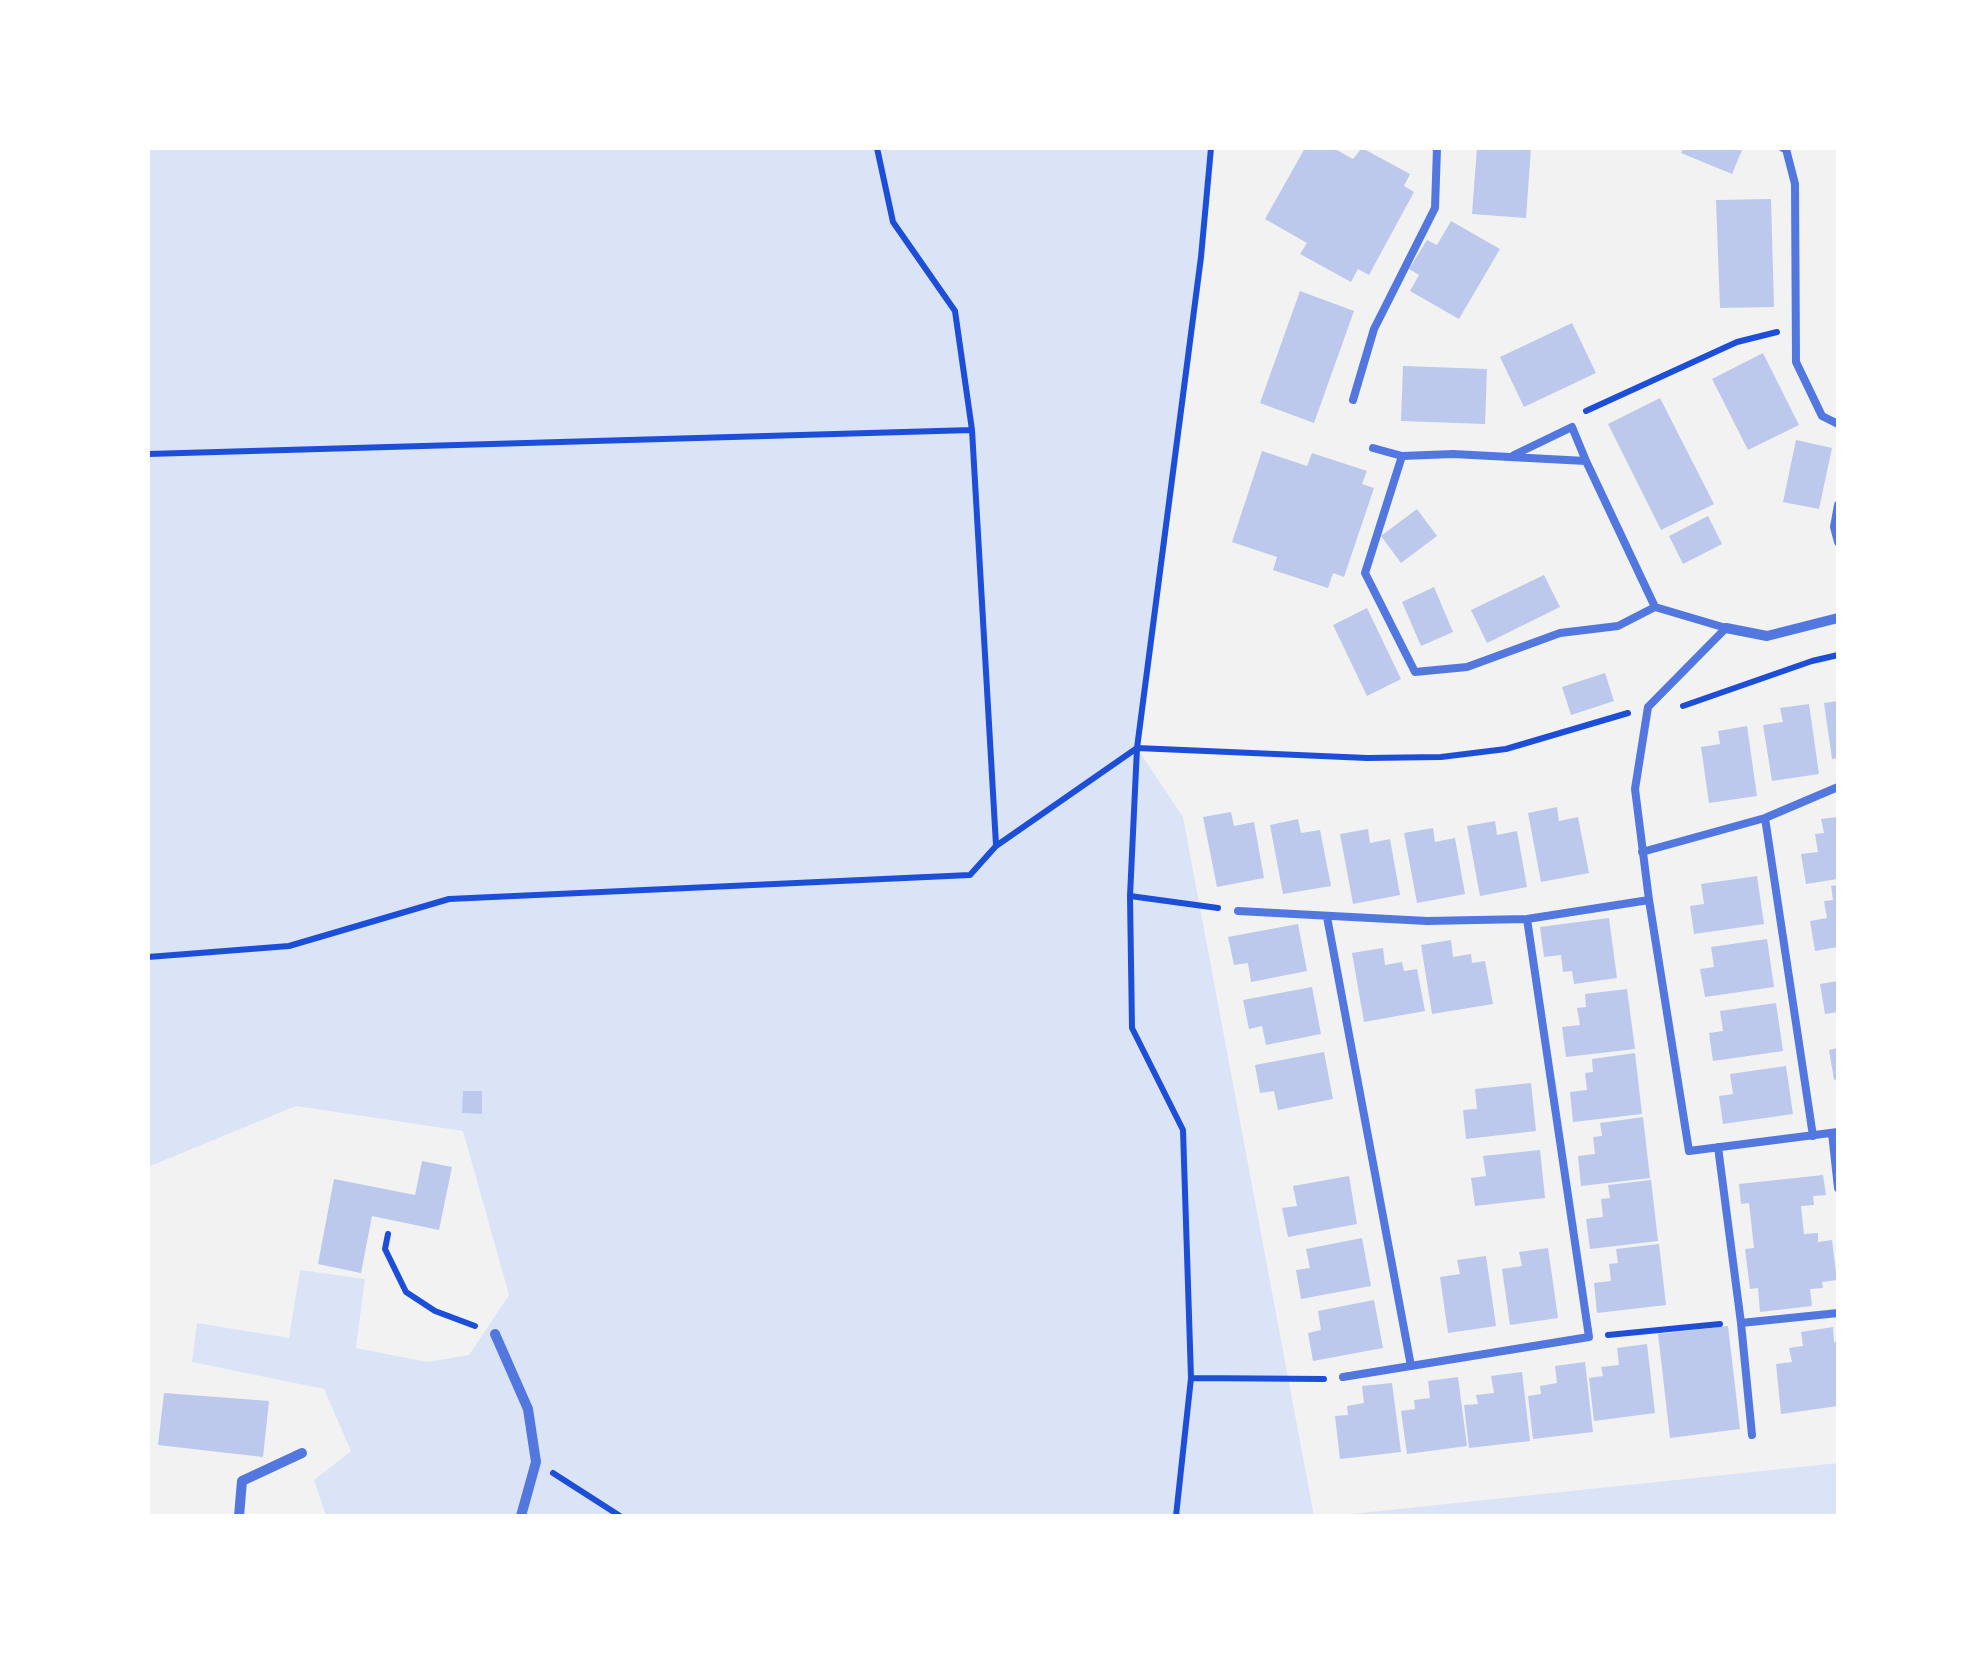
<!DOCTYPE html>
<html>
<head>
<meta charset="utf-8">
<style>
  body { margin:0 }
  #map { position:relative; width:1986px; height:1664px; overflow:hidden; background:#f2f2f2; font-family:Arial,sans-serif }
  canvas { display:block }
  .frame { position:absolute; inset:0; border:150px solid #fff; pointer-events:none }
</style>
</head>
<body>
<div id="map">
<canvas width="1986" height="1664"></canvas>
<div class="frame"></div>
</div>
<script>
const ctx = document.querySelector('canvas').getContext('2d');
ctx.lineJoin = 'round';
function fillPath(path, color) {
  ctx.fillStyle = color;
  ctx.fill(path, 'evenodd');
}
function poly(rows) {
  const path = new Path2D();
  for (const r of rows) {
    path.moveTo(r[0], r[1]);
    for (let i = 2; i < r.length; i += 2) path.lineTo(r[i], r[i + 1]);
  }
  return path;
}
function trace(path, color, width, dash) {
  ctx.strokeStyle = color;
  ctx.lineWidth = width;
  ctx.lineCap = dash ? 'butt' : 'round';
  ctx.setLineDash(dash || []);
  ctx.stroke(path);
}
const green = poly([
  [148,148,1211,148,1201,257,1137,748,1183,817,1314,1516,326,1516,314,1480,351,1451,324,1389,192,1362,197,1323,289,1338,300,1270,365,1279,356,1348,427,1362,469,1355,509,1295,463,1131,296,1106,148,1167],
  [1838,1463,1838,1516,1332,1516]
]);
const building = poly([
  [1305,148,1333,148,1353,159,1362,148,1410,174,1404,186,1414,192,1369,275,1358,269,1351,282,1300,254,1307,243,1265,219],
  [1477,148,1531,148,1526,218,1472,214],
  [1683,148,1743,148,1732,174,1681,153],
  [1771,199,1774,307,1720,308,1716,200],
  [1451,221,1500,249,1459,319,1410,291,1419,275,1409,269,1427,240,1437,245],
  [1300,291,1354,311,1314,423,1260,403],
  [1572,323,1596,373,1524,407,1500,357],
  [1763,353,1799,425,1748,450,1712,379],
  [1403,366,1487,369,1485,424,1401,421],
  [1660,398,1714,504,1661,530,1608,424],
  [1796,440,1832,448,1819,509,1783,502],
  [1262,451,1307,466,1312,453,1367,471,1362,484,1374,488,1344,577,1333,573,1328,588,1273,570,1277,557,1232,542],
  [1417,509,1437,536,1401,563,1381,536],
  [1708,516,1722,544,1683,564,1669,536],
  [1544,575,1560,607,1487,643,1471,610],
  [1434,587,1453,632,1421,646,1402,602],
  [1367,608,1401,679,1367,696,1333,625],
  [1605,673,1614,701,1571,715,1562,687],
  [1838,701,1838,758,1832,759,1824,703],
  [1809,704,1819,774,1772,781,1763,725,1783,722,1780,708],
  [1747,726,1757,796,1709,803,1701,747,1720,744,1718,731],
  [1557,807,1559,821,1578,817,1589,873,1541,882,1528,813],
  [1231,812,1234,826,1254,822,1264,878,1217,887,1203,817],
  [1838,817,1838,879,1806,884,1801,854,1818,852,1815,834,1824,833,1821,819],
  [1298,819,1301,833,1320,830,1331,886,1283,894,1270,825],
  [1495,821,1497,835,1517,831,1527,887,1480,896,1467,826],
  [1433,828,1435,842,1455,838,1465,894,1417,903,1404,833],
  [1368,829,1370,843,1390,839,1400,895,1353,904,1340,834],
  [1757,876,1764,924,1694,934,1690,906,1704,904,1701,884],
  [1838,885,1838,947,1815,951,1810,921,1827,918,1824,901,1833,900,1831,886],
  [1609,918,1617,978,1574,984,1572,971,1563,972,1561,955,1544,957,1540,927],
  [1298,924,1307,971,1251,982,1248,963,1234,965,1228,937],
  [1767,939,1774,987,1705,997,1700,969,1714,967,1711,947],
  [1451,940,1453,957,1471,954,1472,963,1485,961,1493,1004,1432,1014,1421,945],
  [1383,948,1385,965,1402,962,1404,971,1417,969,1425,1011,1364,1022,1352,953],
  [1838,981,1838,1012,1825,1014,1820,984],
  [1312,987,1321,1034,1266,1045,1262,1026,1249,1029,1243,1000],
  [1627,989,1635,1049,1566,1057,1562,1027,1580,1025,1577,1008,1586,1007,1585,994],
  [1776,1003,1783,1051,1713,1061,1709,1033,1723,1031,1720,1011],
  [1838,1048,1838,1079,1834,1080,1829,1050],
  [1324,1052,1333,1099,1278,1110,1274,1091,1260,1093,1255,1065],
  [1635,1053,1642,1114,1573,1122,1570,1092,1587,1090,1585,1073,1593,1072,1592,1059],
  [1786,1066,1793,1114,1723,1124,1719,1096,1733,1094,1730,1074],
  [1531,1083,1536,1131,1466,1139,1463,1110,1477,1109,1475,1089],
  [463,1091,482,1091,482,1114,462,1113],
  [1643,1117,1650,1178,1581,1186,1578,1156,1595,1154,1593,1137,1602,1136,1600,1123],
  [1540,1150,1545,1198,1475,1206,1471,1178,1486,1176,1483,1156],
  [422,1161,452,1167,439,1230,372,1216,361,1273,318,1264,334,1179,415,1195],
  [1823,1175,1826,1195,1813,1196,1814,1205,1801,1206,1804,1234,1818,1233,1818,1242,1832,1240,1837,1280,1822,1282,1823,1288,1810,1289,1812,1306,1760,1312,1758,1288,1750,1289,1745,1249,1754,1248,1749,1203,1741,1204,1739,1184],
  [1349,1176,1357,1224,1288,1237,1282,1208,1297,1206,1293,1186],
  [1651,1180,1658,1241,1590,1249,1586,1219,1603,1217,1601,1199,1610,1198,1608,1185],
  [1362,1238,1371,1286,1301,1299,1296,1270,1310,1268,1306,1249],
  [1659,1244,1666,1305,1597,1313,1594,1283,1611,1281,1609,1264,1618,1263,1616,1249],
  [1548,1248,1558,1318,1510,1325,1502,1269,1522,1266,1519,1252],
  [1486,1256,1496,1326,1448,1333,1440,1277,1460,1274,1457,1260],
  [1374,1300,1383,1348,1313,1361,1308,1333,1321,1330,1318,1311],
  [1728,1326,1740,1429,1670,1438,1658,1334],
  [1833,1327,1834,1342,1838,1341,1838,1406,1781,1414,1776,1364,1792,1362,1789,1348,1803,1346,1801,1332],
  [1647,1344,1655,1413,1594,1421,1589,1378,1603,1376,1601,1367,1619,1365,1617,1348],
  [1585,1362,1593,1432,1533,1439,1528,1396,1541,1394,1540,1386,1557,1383,1555,1366],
  [1522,1372,1530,1441,1469,1448,1464,1405,1478,1404,1476,1395,1494,1393,1491,1376],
  [1458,1377,1467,1446,1407,1454,1401,1411,1415,1409,1414,1400,1430,1398,1428,1381],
  [1392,1383,1401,1452,1340,1459,1335,1416,1348,1415,1347,1406,1364,1403,1362,1386],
  [164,1393,269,1401,263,1457,158,1445]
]);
const path = poly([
  [877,148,893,222,955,311,972,430,996,845],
  [1586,411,1737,342,1777,332],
  [148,454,972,430],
  [1683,706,1812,661,1838,655],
  [1130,896,1218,908],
  [148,957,289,946,449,899,970,875,996,846,1137,748,1367,758,1441,757,1506,749,1628,713],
  [388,1234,385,1249,406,1292,435,1311,475,1326],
  [1608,1335,1720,1324],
  [1191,1378,1324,1379],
  [553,1473,620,1516],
  [1176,1516,1191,1378,1183,1130,1132,1028,1130,896,1137,748,1201,257,1211,148]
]);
const service = poly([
  [1783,148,1786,149,1795,184,1796,362,1822,416,1838,424],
  [1353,400,1374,329,1435,208,1437,148],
  [1373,448,1402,456,1365,573,1415,672,1467,667,1560,633,1618,626,1655,607,1726,628,1648,707,1635,789,1649,900,1689,1151,1838,1132],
  [1514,455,1572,427,1586,461],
  [1402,456,1453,454,1586,461,1655,607],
  [1838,505,1834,527,1838,542],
  [1765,818,1813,1136],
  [1642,852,1765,818,1838,787],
  [1238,911,1427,921,1527,919,1649,900],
  [1327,917,1411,1366],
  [1832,1133,1838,1188],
  [1718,1147,1741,1323,1752,1435],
  [1741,1323,1838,1313],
  [1343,1377,1589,1337,1527,919]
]);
const minor = poly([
  [1726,628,1767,636,1838,618],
  [495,1334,528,1409,536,1462,521,1516],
  [239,1516,242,1481,302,1453]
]);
fillPath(green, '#dbe4f7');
fillPath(building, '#bdc9ec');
trace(path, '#1d4ed8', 6);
trace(service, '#5277de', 8);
trace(minor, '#5277de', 10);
</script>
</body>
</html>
